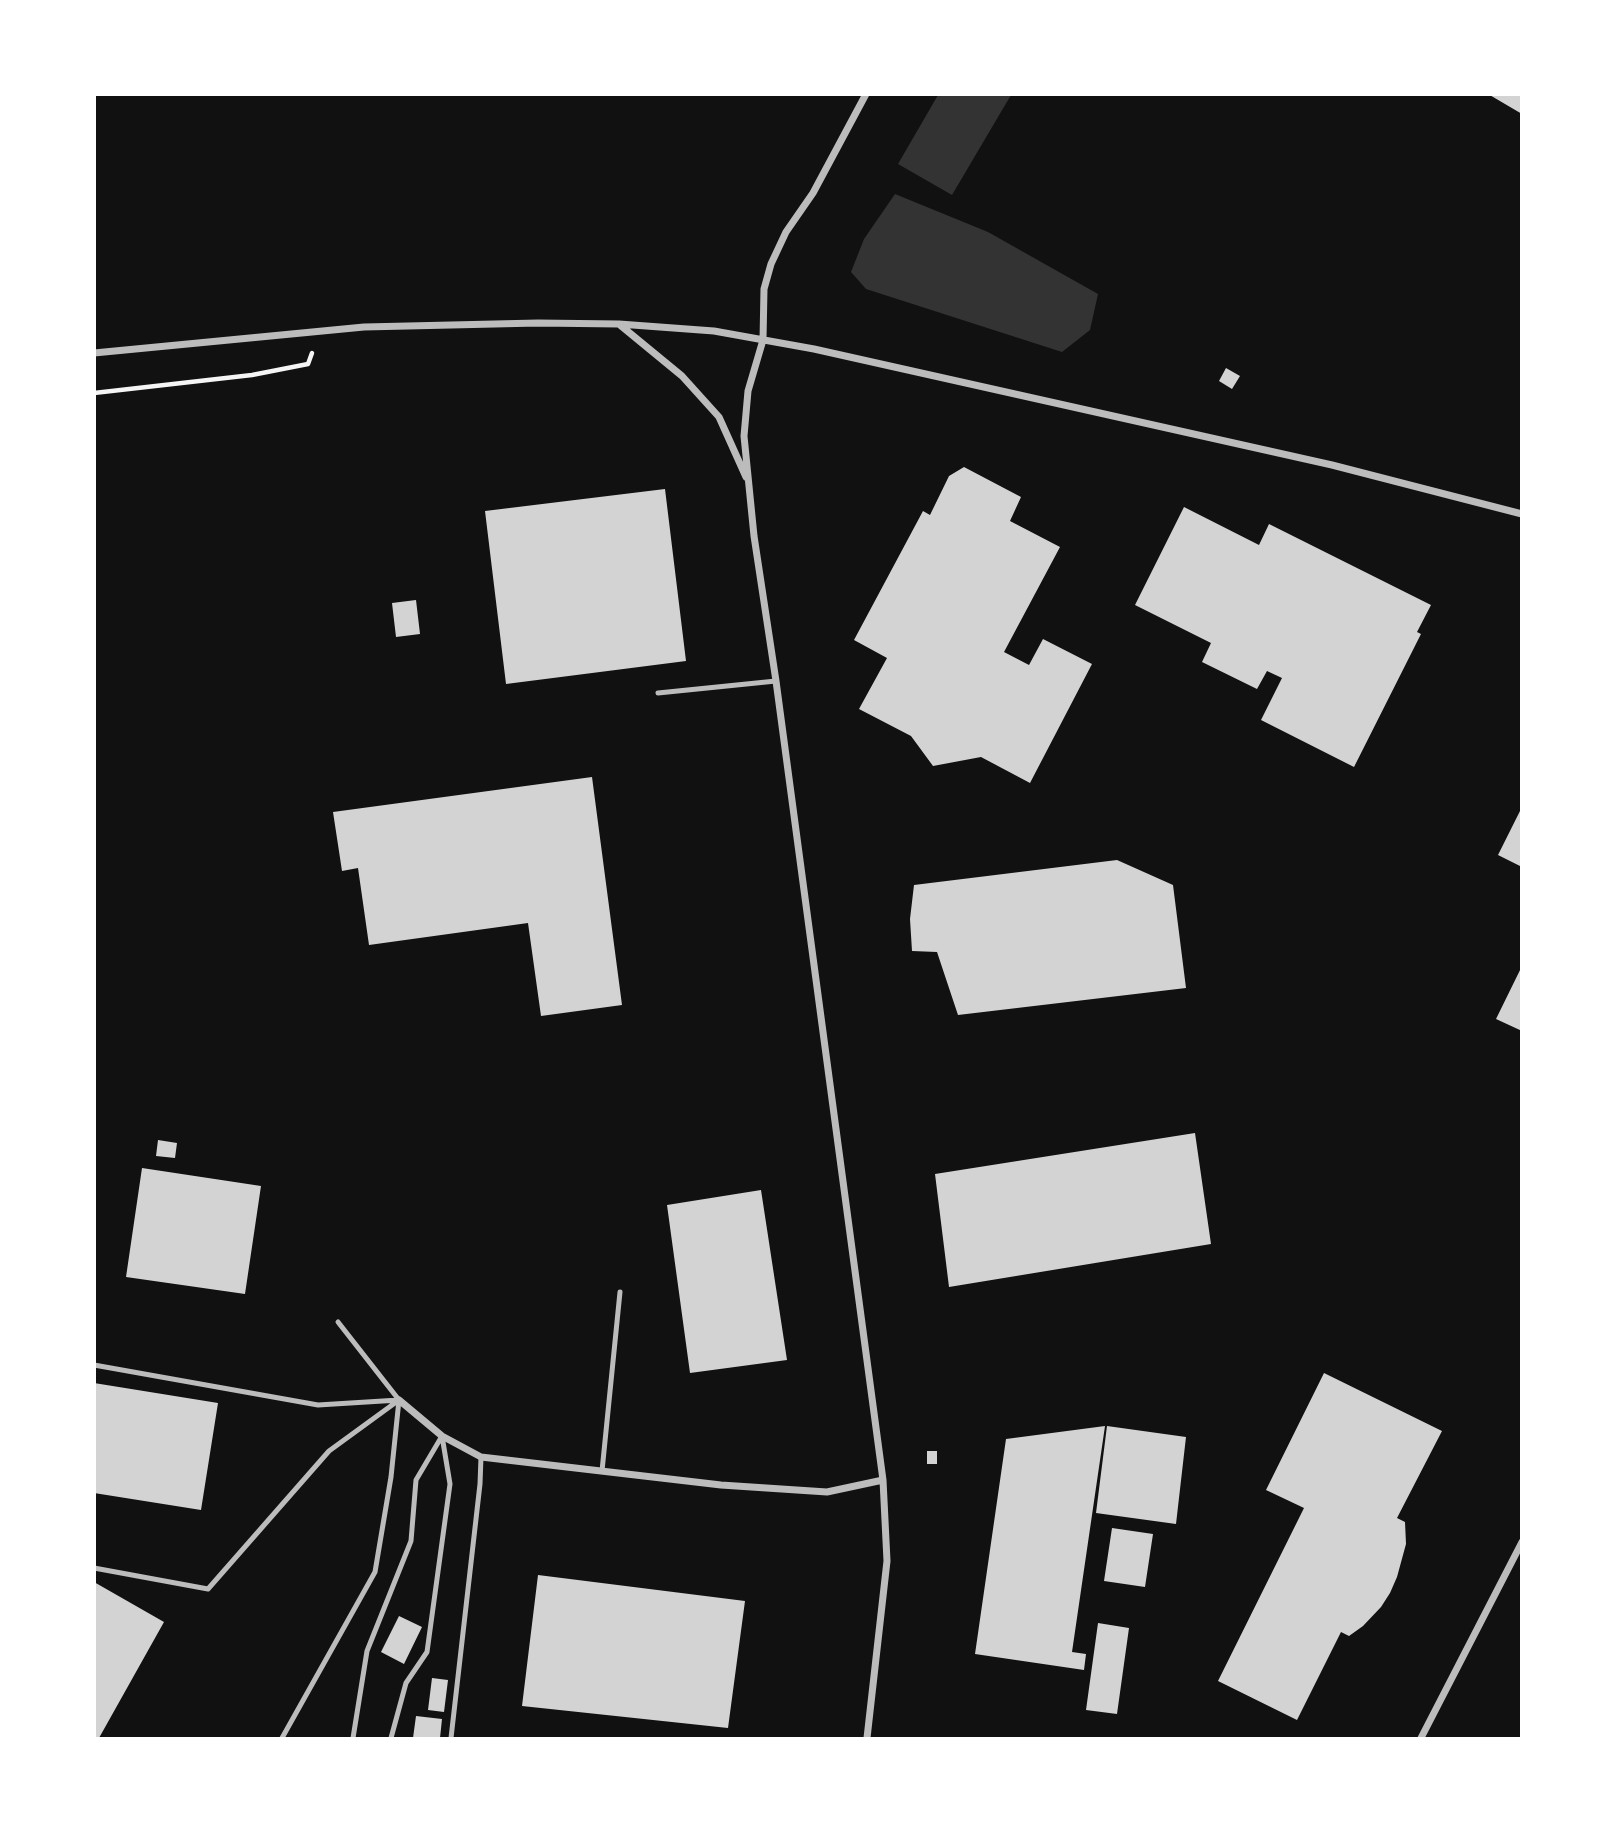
<!DOCTYPE html>
<html>
<head>
<meta charset="utf-8">
<style>
  body { margin:0 }
  #map { position:relative; width:1616px; height:1833px; overflow:hidden; background:#111; font-family:Bitter,serif }
  canvas { display:block }
  .frame { position:absolute; inset:0; border:96px solid #fff; pointer-events:none }
</style>
</head>
<body>
<div id="map">
<canvas width="1616" height="1833"></canvas>
<div class="frame"></div>
</div>
<script>
const ctx = document.querySelector('canvas').getContext('2d');
ctx.lineJoin = 'round';
function fillPath(path, color) {
  ctx.fillStyle = color;
  ctx.fill(path, 'evenodd');
}
function poly(rows) {
  const path = new Path2D();
  for (const r of rows) {
    path.moveTo(r[0], r[1]);
    for (let i = 2; i < r.length; i += 2) path.lineTo(r[i], r[i + 1]);
  }
  return path;
}
function trace(path, color, width, dash) {
  ctx.strokeStyle = color;
  ctx.lineWidth = width;
  ctx.lineCap = dash ? 'butt' : 'round';
  ctx.setLineDash(dash || []);
  ctx.stroke(path);
}
const water = poly([
  [938,95,1011,95,952,195,898,164],
  [895,194,988,232,1098,294,1090,330,1062,352,866,289,851,272,864,239]
]);
const building = poly([
  [1488,94,1522,94,1522,114],
  [1226,368,1240,376,1232,389,1219,381],
  [964,467,1021,497,1010,521,1060,547,1004,652,1029,665,1043,639,1092,664,1030,783,981,757,933,766,911,736,859,709,887,658,854,640,923,511,930,515,949,476],
  [665,489,686,661,506,684,485,511],
  [1184,507,1259,545,1269,524,1431,605,1417,632,1421,634,1354,767,1261,720,1282,678,1267,671,1257,689,1202,662,1211,643,1135,605],
  [416,600,420,634,396,637,392,603],
  [592,777,622,1005,541,1016,528,923,369,945,358,868,342,871,333,812],
  [1522,807,1522,867,1498,855],
  [1117,860,1173,885,1186,988,958,1015,937,952,912,951,910,919,914,885],
  [1522,966,1522,1031,1496,1019],
  [1195,1133,1211,1244,949,1287,935,1174],
  [158,1140,177,1143,175,1158,156,1156],
  [142,1168,261,1186,245,1294,126,1277],
  [761,1190,787,1360,690,1373,667,1205],
  [1324,1373,1442,1431,1397,1518,1405,1522,1406,1544,1397,1577,1390,1593,1381,1607,1363,1626,1349,1636,1341,1632,1297,1720,1218,1681,1304,1508,1266,1490],
  [94,1383,218,1403,201,1510,94,1493],
  [1105,1426,1072,1652,1086,1654,1084,1670,975,1654,1006,1439],
  [1107,1426,1186,1437,1176,1524,1096,1513],
  [927,1451,937,1451,937,1464,927,1464],
  [1112,1528,1153,1534,1145,1587,1104,1581],
  [538,1575,745,1601,728,1728,522,1706],
  [94,1582,164,1622,99,1738,94,1738],
  [399,1616,422,1627,404,1664,381,1652],
  [1098,1623,1129,1628,1117,1714,1086,1710],
  [432,1678,448,1680,444,1712,428,1710],
  [416,1716,442,1719,440,1738,413,1738]
]);
const path = poly([
  [94,393,252,375,308,364,312,353]
]);
const service = poly([
  [658,693,776,681],
  [94,1365,318,1405,399,1400],
  [602,1471,620,1292],
  [94,1568,208,1589,329,1451,399,1400],
  [282,1738,375,1572,391,1477,399,1400,338,1322],
  [353,1738,367,1651,411,1541,416,1480,442,1436],
  [391,1738,406,1683,427,1652,450,1484,442,1436],
  [451,1738,480,1484,481,1457]
]);
const minor = poly([
  [866,94,813,193,786,232,771,264,764,289,763,340,748,391,744,436,754,536,776,681,883,1480,887,1561,867,1738],
  [620,325,682,376,719,417,746,477],
  [94,353,364,327,538,323,619,324,714,331,814,349,1332,465,1522,514],
  [399,1400,442,1436,481,1457,721,1485,827,1492,883,1480],
  [1421,1738,1522,1542]
]);
fillPath(water, '#333');
fillPath(building, '#d3d3d3');
trace(path, '#f5f5f5', 4.5);
trace(service, '#bcbcbc', 5);
trace(minor, '#bcbcbc', 7);
</script>
</body>
</html>
